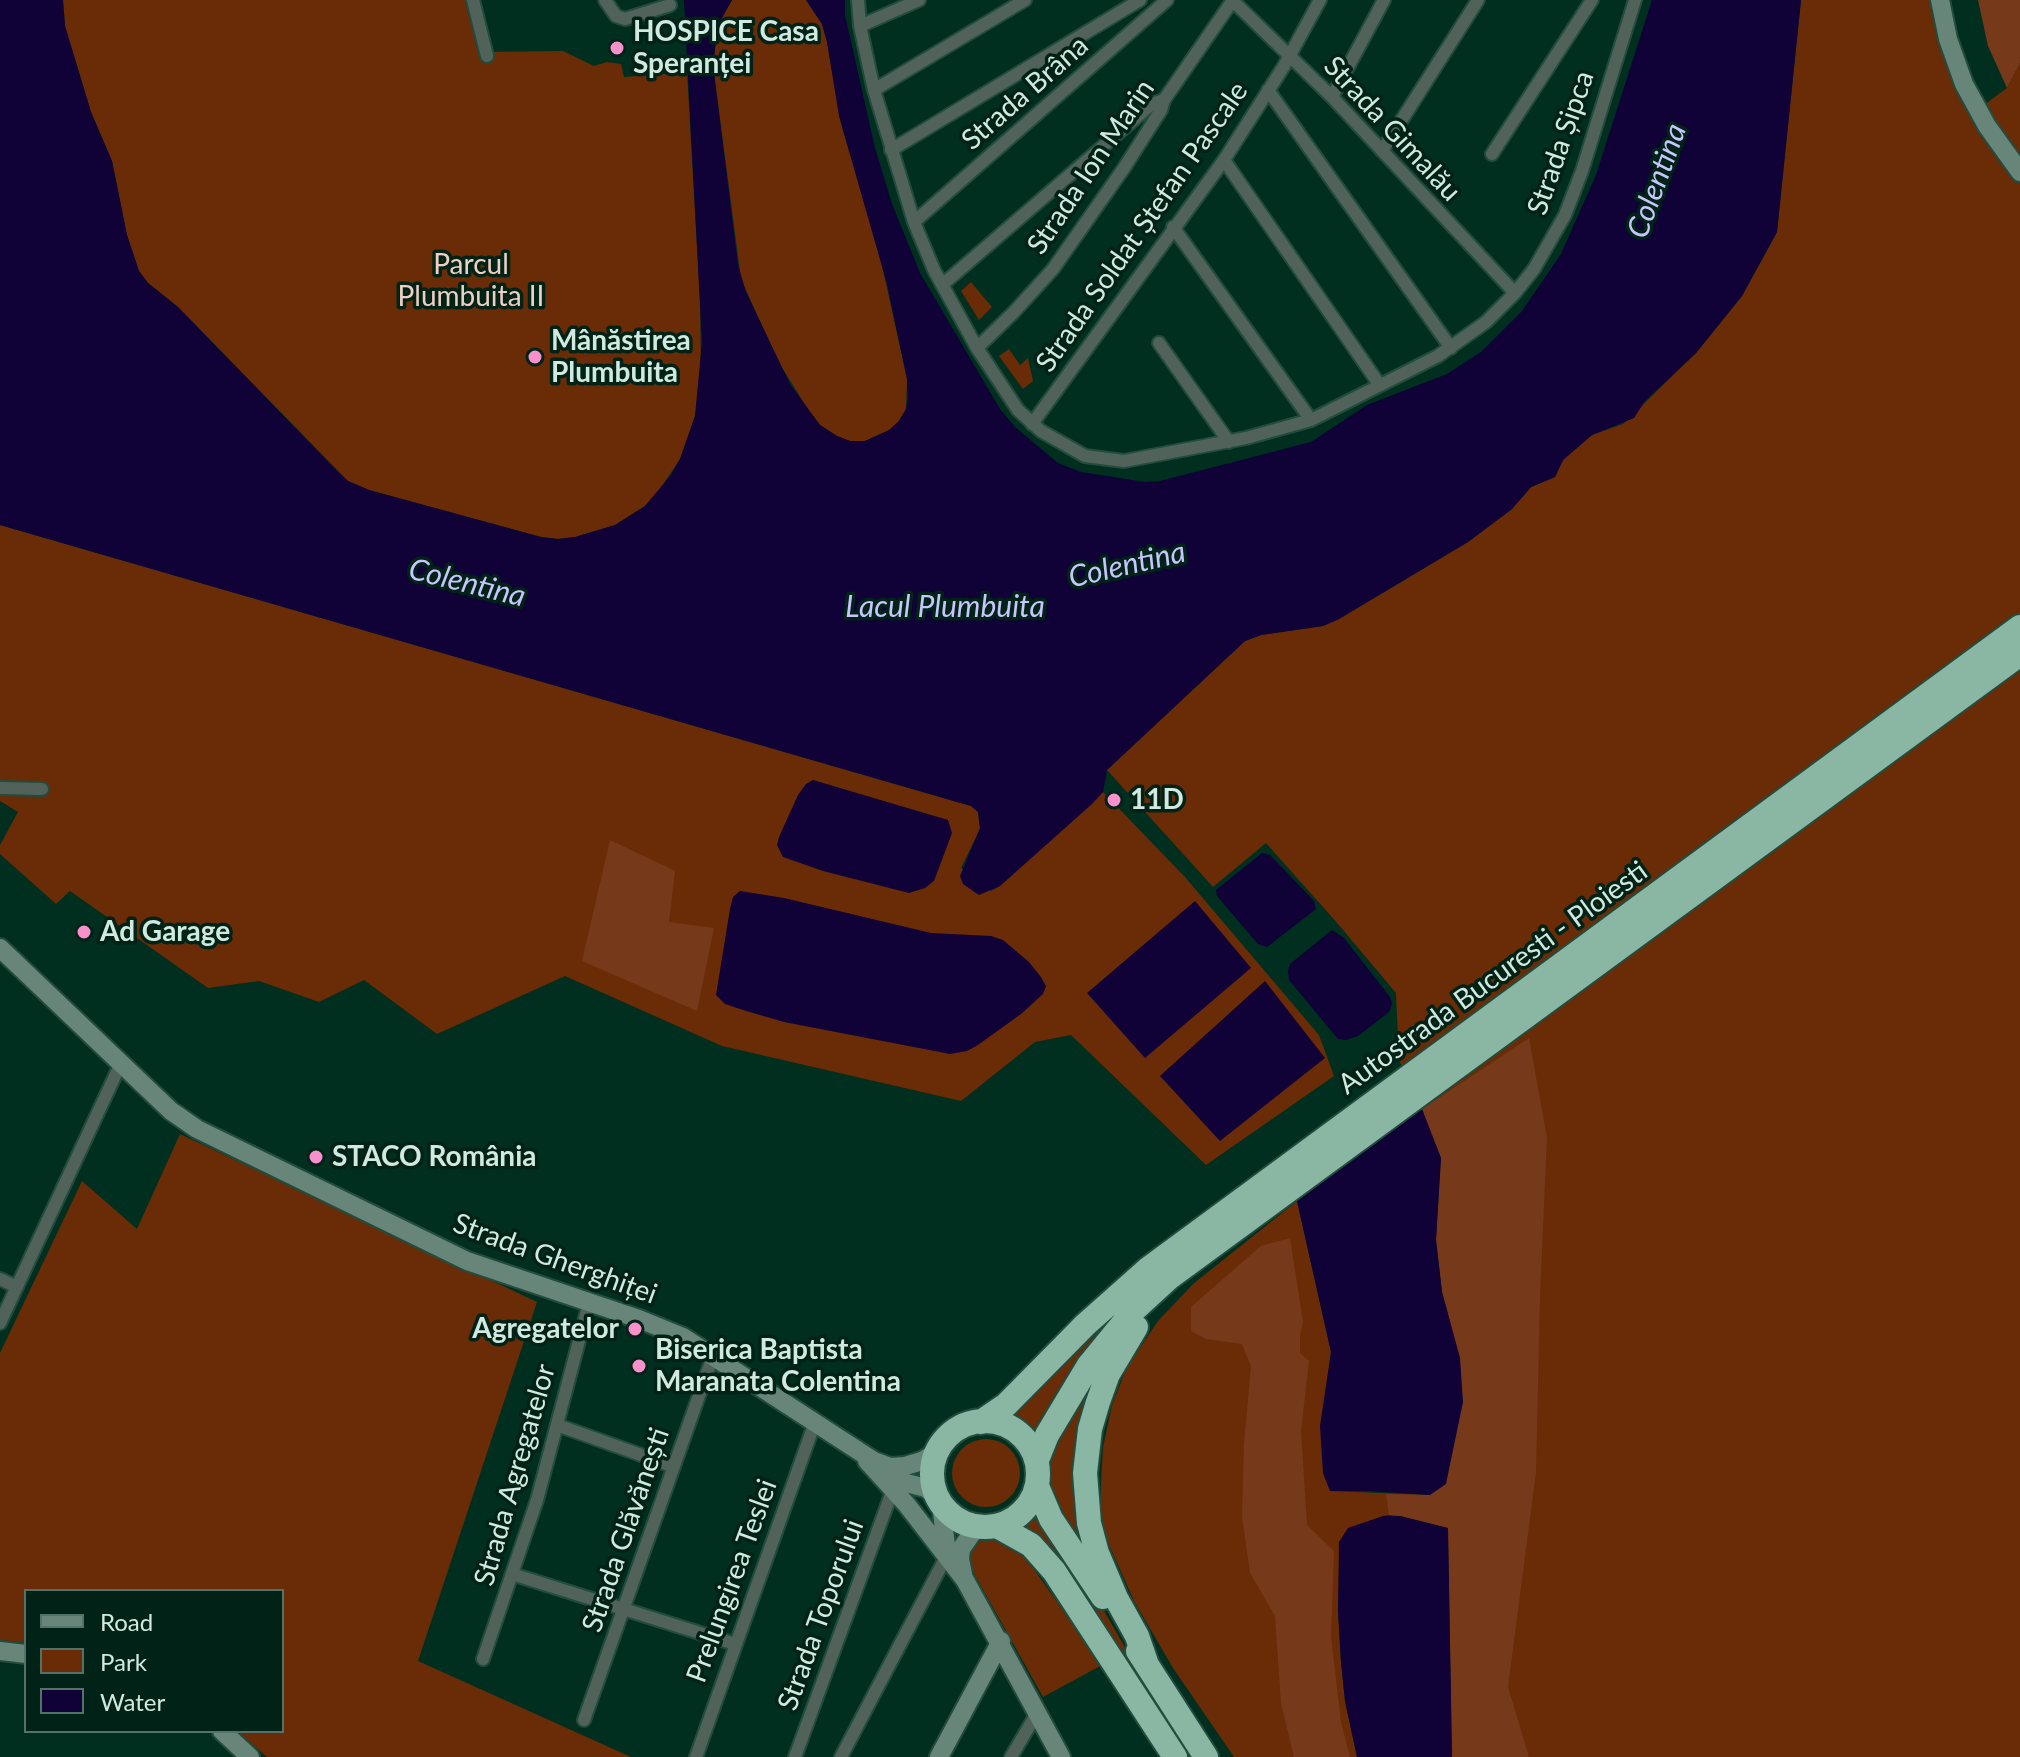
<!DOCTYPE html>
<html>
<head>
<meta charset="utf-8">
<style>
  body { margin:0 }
  #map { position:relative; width:2020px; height:1757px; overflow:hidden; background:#002e1f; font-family:Lato,sans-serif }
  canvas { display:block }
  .legend { position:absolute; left:24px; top:1589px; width:260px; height:144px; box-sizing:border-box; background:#012217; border:2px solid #547267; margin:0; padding:10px 14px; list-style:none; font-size:24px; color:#d1e9de }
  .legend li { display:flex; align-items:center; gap:16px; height:40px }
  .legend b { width:40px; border:2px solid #547267 }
</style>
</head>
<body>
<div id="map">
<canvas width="2020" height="1757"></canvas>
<ul class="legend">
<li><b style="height:10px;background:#678578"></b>Road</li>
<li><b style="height:22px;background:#6a2c06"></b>Park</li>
<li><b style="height:22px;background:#100136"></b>Water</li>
</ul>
</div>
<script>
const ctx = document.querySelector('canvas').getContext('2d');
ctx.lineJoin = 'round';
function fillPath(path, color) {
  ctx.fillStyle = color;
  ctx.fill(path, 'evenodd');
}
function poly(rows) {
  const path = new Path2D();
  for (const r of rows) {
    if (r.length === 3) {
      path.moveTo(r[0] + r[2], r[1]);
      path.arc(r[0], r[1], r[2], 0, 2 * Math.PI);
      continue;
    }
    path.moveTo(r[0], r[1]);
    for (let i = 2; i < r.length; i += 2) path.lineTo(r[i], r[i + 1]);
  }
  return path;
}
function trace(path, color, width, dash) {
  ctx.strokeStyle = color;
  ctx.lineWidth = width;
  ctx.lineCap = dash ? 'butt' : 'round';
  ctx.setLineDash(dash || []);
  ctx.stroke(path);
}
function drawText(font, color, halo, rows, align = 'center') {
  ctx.font = font + ' Lato,sans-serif';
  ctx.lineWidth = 7;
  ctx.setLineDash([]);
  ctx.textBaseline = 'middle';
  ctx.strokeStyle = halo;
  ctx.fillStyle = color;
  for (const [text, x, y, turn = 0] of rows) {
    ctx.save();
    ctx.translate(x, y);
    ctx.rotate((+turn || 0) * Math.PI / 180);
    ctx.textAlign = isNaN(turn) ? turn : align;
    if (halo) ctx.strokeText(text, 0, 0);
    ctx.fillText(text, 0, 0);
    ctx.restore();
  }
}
const green = poly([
  [63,0,465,0,480,52,563,51,594,66,607,62,621,64,624,77,687,72,700,299,701,371,695,416,687,439,680,459,660,489,645,506,615,525,575,537,558,539,541,537,369,490,348,481,178,307,148,283,139,271,127,235,112,161,91,112,65,26],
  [732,0,806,0,822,24,827,42,843,131,874,229,907,379,906,409,899,421,890,430,865,441,850,441,837,436,820,425,809,411,778,361,741,279,713,65,718,25],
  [1801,0,1940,0,1977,110,2007,88,2020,63,2020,1757,1452,1757,1448,1528,1400,1516,1389,1515,1383,1516,1340,1561,1338,1610,1341,1662,1345,1701,1357,1757,1234,1757,1173,1668,1134,1601,1106,1538,1101,1515,1101,1482,1103,1447,1112,1405,1127,1367,1158,1321,1193,1284,1297,1201,1331,1352,1328,1387,1330,1491,1430,1495,1463,1402,1436,1240,1441,1158,1399,1060,1396,993,1338,924,1266,843,1213,887,1107,770,1245,641,1261,635,1323,626,1339,619,1468,542,1512,509,1531,487,1555,477,1563,460,1592,435,1623,424,1696,353,1742,296,1777,232],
  [971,282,992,307,979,320,961,291],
  [1009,349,1020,365,1028,358,1033,381,1023,389,999,356],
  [0,525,971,806,978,812,980,829,961,868,991,891,1000,886,1103,792,1185,877,1319,1035,1334,1076,1206,1165,1071,1035,1035,1042,961,1101,722,1046,565,976,437,1034,364,980,319,1002,259,981,208,988,70,891,56,904,0,854,0,845,18,812,0,801],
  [180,1134,537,1302,418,1661,631,1757,267,1757,237,1731,282,1731,282,1591,26,1591,26,1643,0,1640,0,1353,82,1181,137,1229],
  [1145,1283,1039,1438,1031,1427,1011,1414],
  [1100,1360,1092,1400,1095,1565,1047,1490,1049,1479,1047,1456],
  [986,1473,34],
  [1038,1506,1092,1590,1145,1682,1141,1685,1017,1526],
  [985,1536,1000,1538,1023,1554,1102,1665,1043,1697,971,1568,968,1552]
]);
const forest = poly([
  [1978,0,2020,0,2020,63,2007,88,1988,46],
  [610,840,675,871,669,922,714,928,697,1011,582,961],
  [1529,1038,1547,1138,1540,1294,1536,1472,1508,1687,1529,1757,1452,1757,1448,1528,1400,1516,1389,1515,1386,1494,1430,1495,1460,1358,1442,1292,1436,1240,1441,1158,1422,1109],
  [1290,1238,1303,1322,1300,1335,1300,1353,1309,1361,1301,1431,1307,1525,1334,1551,1331,1637,1341,1722,1350,1757,1294,1757,1281,1703,1275,1616,1250,1573,1242,1516,1244,1444,1251,1366,1242,1344,1206,1339,1191,1331,1191,1307,1261,1246]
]);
const water = poly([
  [0,0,63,0,65,26,91,112,112,161,127,235,139,271,148,283,178,307,338,472,348,481,369,490,541,537,558,539,575,537,615,525,645,506,671,475,680,459,695,416,702,342,684,0,732,0,718,25,713,65,738,265,746,292,790,384,820,425,837,436,850,441,865,441,889,430,899,421,906,409,908,398,907,379,887,284,839,116,827,42,822,24,806,0,845,0,845,15,875,148,892,204,920,273,1000,409,1015,427,1058,463,1081,472,1145,482,1160,481,1311,442,1367,405,1447,374,1481,352,1522,311,1561,254,1596,175,1652,0,1801,0,1777,232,1742,296,1696,353,1645,401,1634,418,1592,435,1563,460,1555,477,1531,487,1512,509,1468,542,1339,619,1323,626,1261,635,1245,641,1107,770,1103,792,1092,804,1000,886,979,895,963,884,960,876,980,828,978,812,971,806,0,525],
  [813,780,948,820,952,833,934,881,925,888,909,893,823,871,783,857,777,845,779,837,798,795,806,784],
  [1262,853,1270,855,1314,901,1316,909,1267,947,1258,944,1217,896,1216,890],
  [740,891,784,898,931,933,991,936,1003,940,1029,962,1041,977,1046,986,1043,994,1021,1014,978,1045,967,1051,950,1054,784,1022,743,1010,725,1004,716,995,730,909,733,897],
  [1195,901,1251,968,1145,1058,1087,993],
  [1332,930,1344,938,1390,997,1392,1004,1389,1012,1358,1036,1346,1040,1338,1039,1289,980,1288,971,1290,964],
  [1265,981,1325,1058,1220,1141,1160,1076],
  [1422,1109,1441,1158,1436,1240,1442,1292,1460,1358,1463,1402,1446,1484,1430,1495,1369,1491,1330,1491,1323,1473,1320,1426,1331,1352,1297,1201],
  [1383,1516,1400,1516,1448,1528,1452,1757,1357,1757,1345,1701,1341,1662,1338,1610,1339,1542,1348,1528]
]);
const street = poly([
  [473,0,487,56],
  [605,0,616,16,625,19,670,5],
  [858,0,860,26,874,90,914,222,934,270,977,348,1018,410,1041,431,1085,456,1124,461,1246,438,1311,420,1438,356,1486,322,1515,293,1534,269,1565,215,1582,171,1635,0],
  [1232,0,1332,97,1515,293],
  [860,26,919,0],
  [874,90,1025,0],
  [1268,90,1451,348],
  [1332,97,1384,0],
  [891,150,1140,0],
  [1382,151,1478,0],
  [1492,154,1592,0],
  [1224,160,1379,384],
  [914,222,1167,0],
  [1173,227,1311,420],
  [942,285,1152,104,1164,100],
  [1159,343,1229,442],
  [977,348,1014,312,1053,269,1124,168,1161,110,1164,100,1233,0],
  [1032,424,1224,160,1284,66,1320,0],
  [0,788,42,789],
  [0,1279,17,1287],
  [0,1323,121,1063],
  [557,1425,672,1466],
  [512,1574,735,1644],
  [483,1659,537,1500,589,1303],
  [584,1720,713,1356],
  [696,1757,815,1422],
  [795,1757,893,1489],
  [841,1757,947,1555],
  [1011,1757,1037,1713]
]);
const secondary = poly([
  [1940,0,1948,39,1964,84,1987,126,2020,172],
  [0,948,171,1111,197,1129,467,1261,639,1319,683,1337,874,1461,890,1467,905,1466,922,1461,937,1452],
  [867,1461,907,1505,965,1580,1061,1757],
  [883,1477,926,1488,938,1498],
  [941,1503,947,1555],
  [963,1574,960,1559,961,1549,977,1526],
  [0,1651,26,1654],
  [222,1731,250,1757],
  [939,1757,1001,1641]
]);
const highway = poly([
  [1136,1327,1108,1374,1098,1402,1090,1429,1085,1473,1089,1523,1097,1553,1116,1598,1137,1636,1147,1665],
  [985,1474,53],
  [981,1422,1006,1405,1085,1325,1148,1269,2020,627],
  [1037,1460,1047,1435,1089,1365,1134,1310,1170,1277,2020,654],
  [1037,1486,1051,1519,1103,1597],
  [997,1526,1031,1545,1054,1571,1175,1757],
  [1138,1651,1206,1757]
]);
const markers = [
  [617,48,8,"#f890cb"],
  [535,357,8,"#f890cb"],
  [1114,800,8,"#f890cb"],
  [84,932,8,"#f890cb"],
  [316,1157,8,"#f890cb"],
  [635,1329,8,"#f890cb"],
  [639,1366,8,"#f890cb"]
];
const poiNames = [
  ["HOSPICE Casa",633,32],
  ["Speranței",633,64],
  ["Mânăstirea",551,341],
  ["Plumbuita",551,373],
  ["11D",1130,800],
  ["Ad Garage",100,932],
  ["STACO România",332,1157],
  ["Agregatelor",619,1329,"right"],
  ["Biserica Baptista",655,1350],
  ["Maranata Colentina",655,1382]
];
const streetNames = [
  ["Strada Brâna",1025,93,-41],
  ["Strada Gimalău",1392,129,47],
  ["Strada Șipca",1561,143,-71],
  ["Strada Ion Marin",1091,167,-56],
  ["Strada Soldat Ștefan Pascale",1142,227,-55],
  ["Autostrada Bucuresti - Ploiesti",1493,978,-36],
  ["Strada Gherghiței",555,1259,20],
  ["Strada Agregatelor",515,1475,-74],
  ["Strada Glăvănești",626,1530,-71],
  ["Prelungirea Teslei",732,1581,-70],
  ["Strada Toporului",821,1615,-70]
];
const parkNames = [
  ["Parcul",471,265],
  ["Plumbuita II",471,297]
];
const waterNames = [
  ["Colentina",1657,181,-70],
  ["Colentina",1127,565,-13],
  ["Colentina",467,583,14],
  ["Lacul Plumbuita",945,607]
];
fillPath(green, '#6a2c06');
fillPath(forest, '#763a1b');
fillPath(water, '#100136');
trace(street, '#214c3e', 16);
trace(secondary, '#214c3e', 22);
trace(highway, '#214c3e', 28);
trace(street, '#50625a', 12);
trace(secondary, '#678578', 18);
trace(highway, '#89b7a3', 24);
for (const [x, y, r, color] of markers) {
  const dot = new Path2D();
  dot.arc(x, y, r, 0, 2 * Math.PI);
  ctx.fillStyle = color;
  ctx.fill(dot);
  trace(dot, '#012217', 3);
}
drawText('bold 28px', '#d1e9de', '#012217', poiNames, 'left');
drawText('28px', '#d1e9de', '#012217', streetNames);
drawText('28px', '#eed0c3', '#012217', parkNames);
drawText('italic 30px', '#c7c5fc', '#012217', waterNames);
</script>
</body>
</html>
